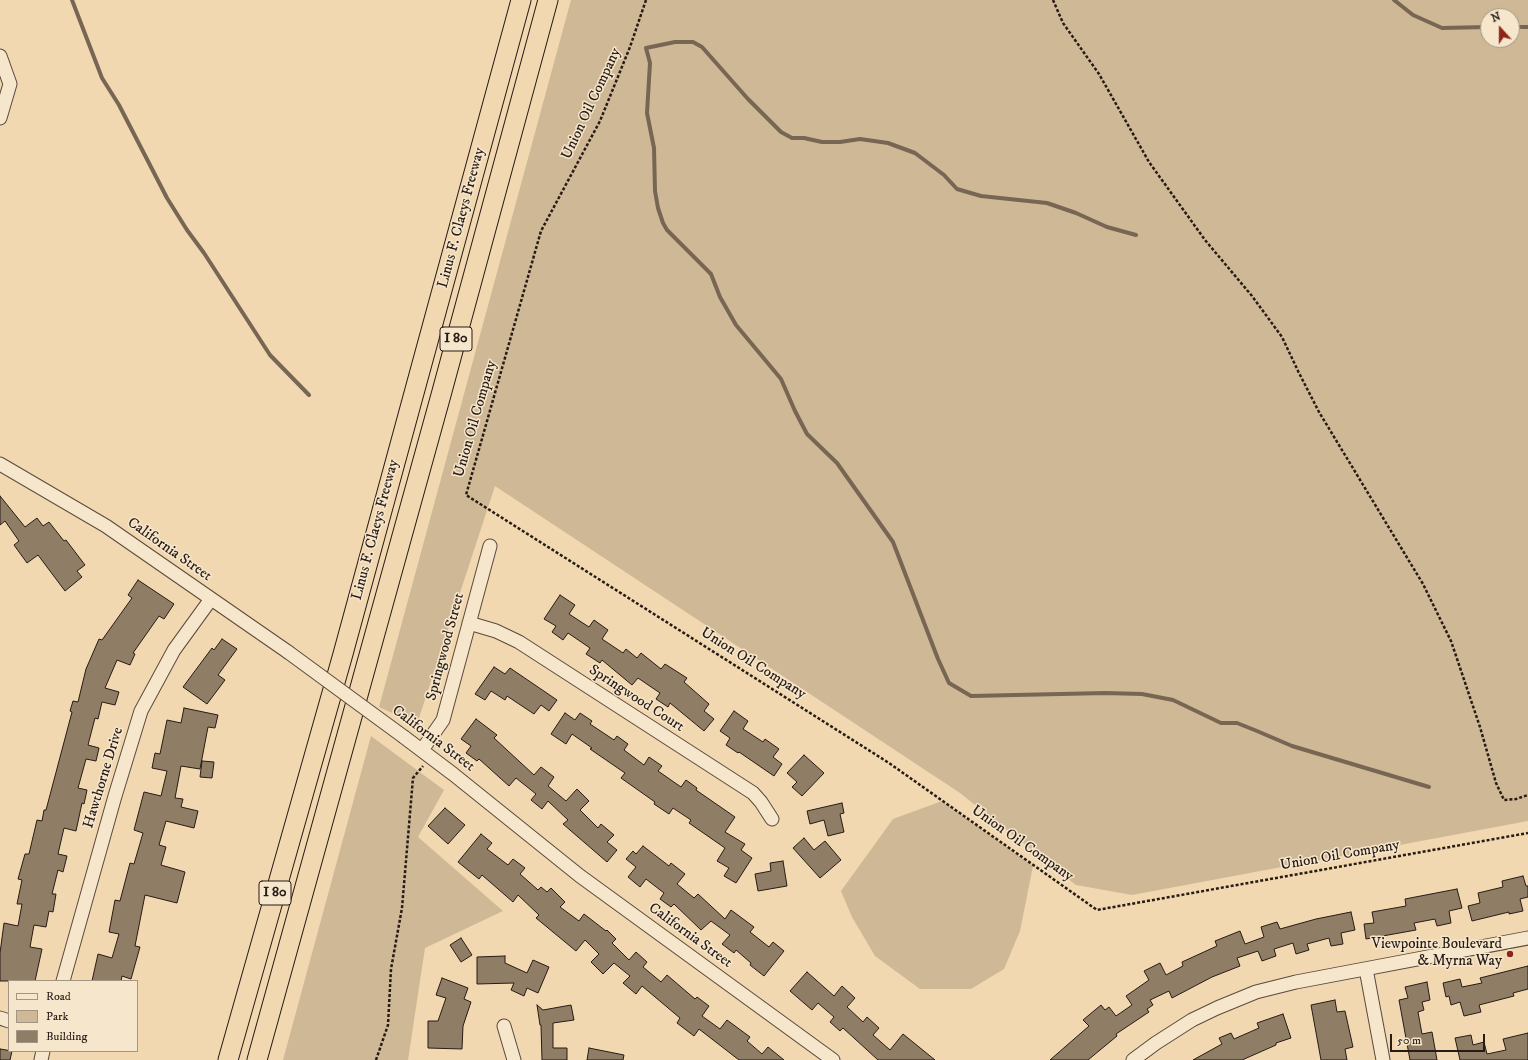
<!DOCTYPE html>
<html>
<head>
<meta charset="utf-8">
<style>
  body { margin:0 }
  #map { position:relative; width:1528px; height:1060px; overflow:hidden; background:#f1d8b1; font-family:"IM FELL DW Pica",serif }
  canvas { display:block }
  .legend { position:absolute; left:8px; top:980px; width:130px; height:72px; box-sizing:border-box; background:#f6e6cc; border:1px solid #a39583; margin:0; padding:5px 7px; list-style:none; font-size:12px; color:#271b15 }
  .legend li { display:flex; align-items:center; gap:8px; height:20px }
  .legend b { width:20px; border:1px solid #a39583 }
  .north { position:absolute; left:1480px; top:8px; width:40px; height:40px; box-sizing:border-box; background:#f6e6cc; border:1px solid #a39583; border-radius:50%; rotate:339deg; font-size:11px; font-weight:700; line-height:16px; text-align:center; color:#271b15 }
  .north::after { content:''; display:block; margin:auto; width:14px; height:18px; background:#8f2418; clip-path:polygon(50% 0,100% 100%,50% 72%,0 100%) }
  .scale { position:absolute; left:1390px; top:1034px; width:95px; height:18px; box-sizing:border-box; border:2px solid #271b15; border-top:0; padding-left:5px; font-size:12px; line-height:14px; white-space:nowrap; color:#271b15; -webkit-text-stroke:3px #f6e6cc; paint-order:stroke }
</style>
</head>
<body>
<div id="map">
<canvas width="1528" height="1060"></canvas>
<ul class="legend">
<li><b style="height:5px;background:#f6e6cc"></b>Road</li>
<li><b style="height:11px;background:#cfb896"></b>Park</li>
<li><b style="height:11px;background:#907d66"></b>Building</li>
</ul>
<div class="north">N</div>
<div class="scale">50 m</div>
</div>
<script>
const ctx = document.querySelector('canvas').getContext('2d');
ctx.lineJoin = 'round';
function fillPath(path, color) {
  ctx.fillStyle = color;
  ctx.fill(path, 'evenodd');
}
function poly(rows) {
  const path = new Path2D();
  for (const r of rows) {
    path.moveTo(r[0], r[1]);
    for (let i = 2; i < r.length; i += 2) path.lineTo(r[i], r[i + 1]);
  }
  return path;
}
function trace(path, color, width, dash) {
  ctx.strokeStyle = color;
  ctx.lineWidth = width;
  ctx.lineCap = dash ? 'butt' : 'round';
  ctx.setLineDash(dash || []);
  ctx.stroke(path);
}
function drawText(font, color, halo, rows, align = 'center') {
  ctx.font = font + ' "IM FELL DW Pica",serif';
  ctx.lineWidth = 3;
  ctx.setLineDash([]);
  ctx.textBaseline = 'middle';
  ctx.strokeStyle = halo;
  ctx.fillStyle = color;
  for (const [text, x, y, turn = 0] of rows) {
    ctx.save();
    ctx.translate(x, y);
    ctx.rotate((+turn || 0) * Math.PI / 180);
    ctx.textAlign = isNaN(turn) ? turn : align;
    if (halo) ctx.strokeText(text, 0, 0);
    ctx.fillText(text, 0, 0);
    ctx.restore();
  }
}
const green = poly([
  [571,0,1528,0,1528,821,1132,895,1076,885,960,793,495,486,417,724,379,707],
  [1488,16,1512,16,1512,40,1488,40],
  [371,736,444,790,418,837,503,911,425,948,408,1060,283,1060],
  [942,801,1033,866,1020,931,1004,969,971,989,920,989,875,956,852,917,841,891,893,819]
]);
const stream = poly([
  [72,0,102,78,119,105,167,198,187,230,204,253,270,355,309,395],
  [1394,0,1413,15,1442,28,1488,27],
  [1512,27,1528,27],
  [1136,235,1107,227,1076,213,1047,203,981,196,957,189,944,175,915,153,888,143,860,139,840,142,822,142,804,138,792,138,781,132,748,99,702,47,693,42,675,42,646,48,650,63,647,113,654,148,655,191,658,208,663,223,667,230,711,274,720,297,736,325,781,379,795,411,807,434,837,463,893,542,938,659,949,683,971,696,1105,693,1142,694,1173,700,1221,723,1237,723,1257,731,1292,746,1429,787]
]);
const building = poly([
  [0,496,25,527,37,518,43,526,49,522,64,541,66,540,85,565,77,571,82,577,65,591,38,555,27,563,14,545,19,541,5,521,0,525,0,496],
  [138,580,174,604,164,619,159,616,133,653,135,654,130,665,117,660,105,688,119,692,115,705,102,702,98,719,95,718,88,745,99,748,96,761,86,759,78,788,87,790,84,804,82,803,76,831,64,828,58,854,67,856,63,872,58,870,52,894,56,894,53,912,49,911,46,927,34,925,30,947,42,949,35,981,0,981,0,953,4,923,18,926,22,904,17,904,22,880,18,879,25,854,29,854,37,820,42,821,44,810,46,810,72,712,70,711,73,701,78,702,86,669,99,639,102,640,132,598,128,595,138,580],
  [560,595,575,605,569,614,589,627,594,620,608,630,602,639,623,653,626,649,637,658,641,653,661,669,665,664,687,678,684,682,709,704,704,711,714,719,704,731,670,703,668,707,656,699,660,693,638,678,632,685,602,660,600,663,586,654,590,648,568,633,563,640,552,632,556,626,544,619,560,595],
  [222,639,237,649,218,675,225,680,207,704,183,687,212,648,214,650,222,639],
  [494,667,505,674,510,668,557,700,549,711,541,705,534,714,507,696,505,700,491,691,485,700,475,694,494,667],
  [184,708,218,715,215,728,208,727,200,769,181,766,175,798,183,799,181,807,198,811,194,828,166,821,159,845,166,847,161,865,185,872,177,903,145,895,135,946,140,947,131,979,122,976,121,981,92,981,98,954,112,958,119,934,109,932,115,900,120,901,130,863,134,864,143,833,134,830,144,792,161,796,167,771,152,768,155,753,160,754,167,720,181,723,184,708],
  [734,711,748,721,743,729,763,742,765,739,779,749,773,757,782,764,774,776,739,752,738,753,726,745,730,738,720,731,734,711],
  [565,713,575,720,580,713,592,721,590,724,614,740,617,736,628,744,624,750,644,765,649,757,662,766,658,771,681,787,686,780,697,788,696,790,735,817,725,832,745,844,741,850,752,858,736,883,724,876,729,868,717,861,725,848,689,823,691,820,673,808,669,814,654,804,655,802,621,778,625,773,590,749,592,748,572,734,566,744,551,734,565,713],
  [476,719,497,735,494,738,534,775,541,767,554,777,548,786,566,801,577,789,589,801,580,810,598,828,601,824,614,835,607,842,617,850,607,862,563,824,568,820,548,801,542,809,531,800,536,794,516,778,509,786,479,759,477,761,466,753,471,746,461,739,476,719],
  [804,755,824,773,802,796,792,787,797,782,787,773,804,755],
  [202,761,214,762,212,778,200,777,202,761],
  [842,803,844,813,840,814,844,832,828,836,824,820,810,824,807,811,842,803],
  [445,808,465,825,448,844,428,826,445,808],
  [481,834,492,843,487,849,508,865,513,859,525,868,520,874,538,890,541,887,547,892,551,888,565,902,560,907,579,921,584,914,606,931,607,930,616,939,612,943,629,960,636,952,647,962,643,967,661,982,667,975,695,999,697,997,709,1006,702,1016,720,1029,727,1020,750,1037,747,1041,762,1054,768,1047,784,1060,739,1060,699,1029,694,1036,677,1023,680,1018,642,986,636,994,623,983,630,976,614,963,603,974,591,962,599,954,585,940,576,951,536,918,539,915,518,895,513,902,482,875,479,879,458,862,481,834],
  [804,838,814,850,825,841,841,860,820,878,793,848,804,838],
  [643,846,669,866,671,863,685,874,677,884,694,898,698,894,725,919,731,910,754,927,750,932,769,947,773,942,784,951,764,976,750,965,751,963,736,950,734,953,722,944,730,935,711,921,701,930,674,904,671,907,660,899,664,893,646,879,640,887,628,877,636,867,626,859,633,851,636,854,643,846],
  [783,861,787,886,758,891,755,874,771,871,770,863,783,861],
  [1523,876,1526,886,1528,886,1528,897,1520,899,1523,911,1509,914,1509,912,1472,921,1468,906,1480,903,1478,893,1503,887,1502,881,1523,876],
  [1457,889,1462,908,1449,911,1451,923,1437,926,1435,919,1414,923,1416,930,1366,939,1364,924,1374,923,1372,912,1406,906,1405,899,1457,889],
  [1351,912,1355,930,1341,933,1343,944,1331,946,1329,938,1307,944,1309,950,1296,954,1293,943,1274,949,1276,956,1262,961,1258,951,1237,958,1240,966,1212,977,1172,998,1169,991,1150,1000,1153,1005,1147,1009,1149,1012,1116,1034,1117,1036,1088,1060,1050,1060,1089,1026,1083,1020,1101,1005,1105,1010,1109,1007,1116,1016,1132,1005,1126,996,1149,980,1144,971,1160,963,1166,975,1183,966,1182,962,1217,946,1215,941,1240,931,1245,944,1264,937,1261,927,1277,922,1280,929,1316,919,1351,912],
  [461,938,472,955,461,962,450,945,461,938],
  [505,956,505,963,527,973,533,960,549,967,538,993,527,988,524,996,511,990,514,983,477,984,477,957,505,956],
  [1528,966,1528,989,1513,993,1514,996,1479,1005,1481,1012,1464,1016,1460,1002,1451,1005,1449,996,1446,997,1443,983,1460,979,1462,987,1482,983,1480,978,1528,966],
  [807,972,834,996,842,986,855,998,847,1007,863,1022,867,1017,879,1028,873,1035,890,1050,903,1034,935,1060,878,1060,843,1028,840,1031,830,1022,834,1017,818,1003,812,1010,790,991,807,972],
  [442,978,468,988,464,999,471,1002,463,1026,462,1049,428,1048,428,1021,438,1021,446,998,436,995,442,978],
  [1427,982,1430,1000,1422,1002,1424,1010,1418,1012,1422,1034,1432,1032,1437,1060,1410,1060,1399,1000,1408,998,1405,987,1427,982],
  [1335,1000,1337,1012,1345,1011,1353,1047,1345,1049,1347,1060,1321,1060,1311,1005,1335,1000],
  [537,1005,543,1010,571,1005,574,1020,553,1023,553,1048,567,1048,567,1060,542,1060,541,1025,540,1025,537,1005],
  [1283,1014,1291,1038,1276,1043,1276,1045,1242,1060,1193,1060,1222,1044,1219,1038,1231,1033,1234,1039,1259,1028,1257,1023,1283,1014],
  [1528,1033,1528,1060,1460,1060,1455,1038,1471,1035,1473,1045,1484,1042,1487,1054,1506,1050,1503,1039,1528,1033],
  [589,1048,624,1055,623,1060,587,1060,589,1048],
  [0,1049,12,1051,10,1060,0,1060,0,1049]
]);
const path = poly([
  [646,0,630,47,600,121,541,231,466,495,889,763,1097,910,1528,833],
  [1053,0,1063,23,1099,74,1149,162,1205,240,1252,296,1282,337,1298,371,1319,412,1423,584,1451,641,1480,727,1496,783,1504,800,1516,799,1528,795],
  [376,1060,388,1025,391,969,402,908,413,778,423,766]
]);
const minor = poly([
  [0,56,10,84,0,118],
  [0,464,106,526,288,652],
  [469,623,496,631,519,642,753,793,761,802,772,819],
  [404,737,453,774,580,876,833,1060],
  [422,750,443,720,490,546],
  [1366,969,1383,1060],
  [63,981,115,796,141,711,174,650,211,599],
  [0,1018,9,1021],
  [504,1026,514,1060],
  [41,1060,43,1051],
  [1133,1060,1156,1043,1192,1020,1217,1008,1256,992,1296,982,1528,938]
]);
const highway = poly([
  [228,1060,343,654,521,0],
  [257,1060,441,395,548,0]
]);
const minorBridge = poly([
  [288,652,404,737]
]);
const markers = [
  [1510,954,4,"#8f2418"]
];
const shields = [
  [456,339,32],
  [275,893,32]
];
const shieldNames = [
  ["I 80",456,339],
  ["I 80",275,893]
];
const streetNames = [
  ["Union Oil Company",592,104,-65],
  ["Linus F. Claeys Freeway",462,218,-75],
  ["Union Oil Company",476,419,-74],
  ["Linus F. Claeys Freeway",376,530,-75],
  ["California Street",169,550,35],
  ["Springwood Street",446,647,-75],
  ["Union Oil Company",753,664,32],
  ["Springwood Court",636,699,33],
  ["California Street",433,739,37],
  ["Hawthorne Drive",104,778,-73],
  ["Union Oil Company",1022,844,35],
  ["Union Oil Company",1340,856,-10],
  ["California Street",690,936,36]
];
const poiNames = [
  ["Viewpointe Boulevard",1502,945],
  ["& Myrna Way",1502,962]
];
fillPath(green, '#cfb896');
trace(stream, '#776653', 4);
fillPath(building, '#907d66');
trace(building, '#271b15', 1);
trace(minor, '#5a4a3c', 15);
trace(highway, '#271b15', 21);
trace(path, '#271b15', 2.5, [3, 2]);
trace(minor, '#f6e6cc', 13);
trace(highway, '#f1d8b1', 19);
trace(minorBridge, '#5a4a3c', 15, []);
trace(minorBridge, '#f6e6cc', 13);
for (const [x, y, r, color] of markers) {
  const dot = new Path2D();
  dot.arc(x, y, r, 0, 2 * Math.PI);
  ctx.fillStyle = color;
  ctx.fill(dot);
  trace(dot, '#f6e6cc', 1.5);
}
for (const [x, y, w] of shields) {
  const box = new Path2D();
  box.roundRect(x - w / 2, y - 12, w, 24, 3);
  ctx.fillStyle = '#f6e6cc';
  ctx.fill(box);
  trace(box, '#271b15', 1);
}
drawText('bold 14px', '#271b15', null, shieldNames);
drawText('15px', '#271b15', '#f6e6cc', streetNames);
drawText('15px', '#271b15', '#f6e6cc', poiNames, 'right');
</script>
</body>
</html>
